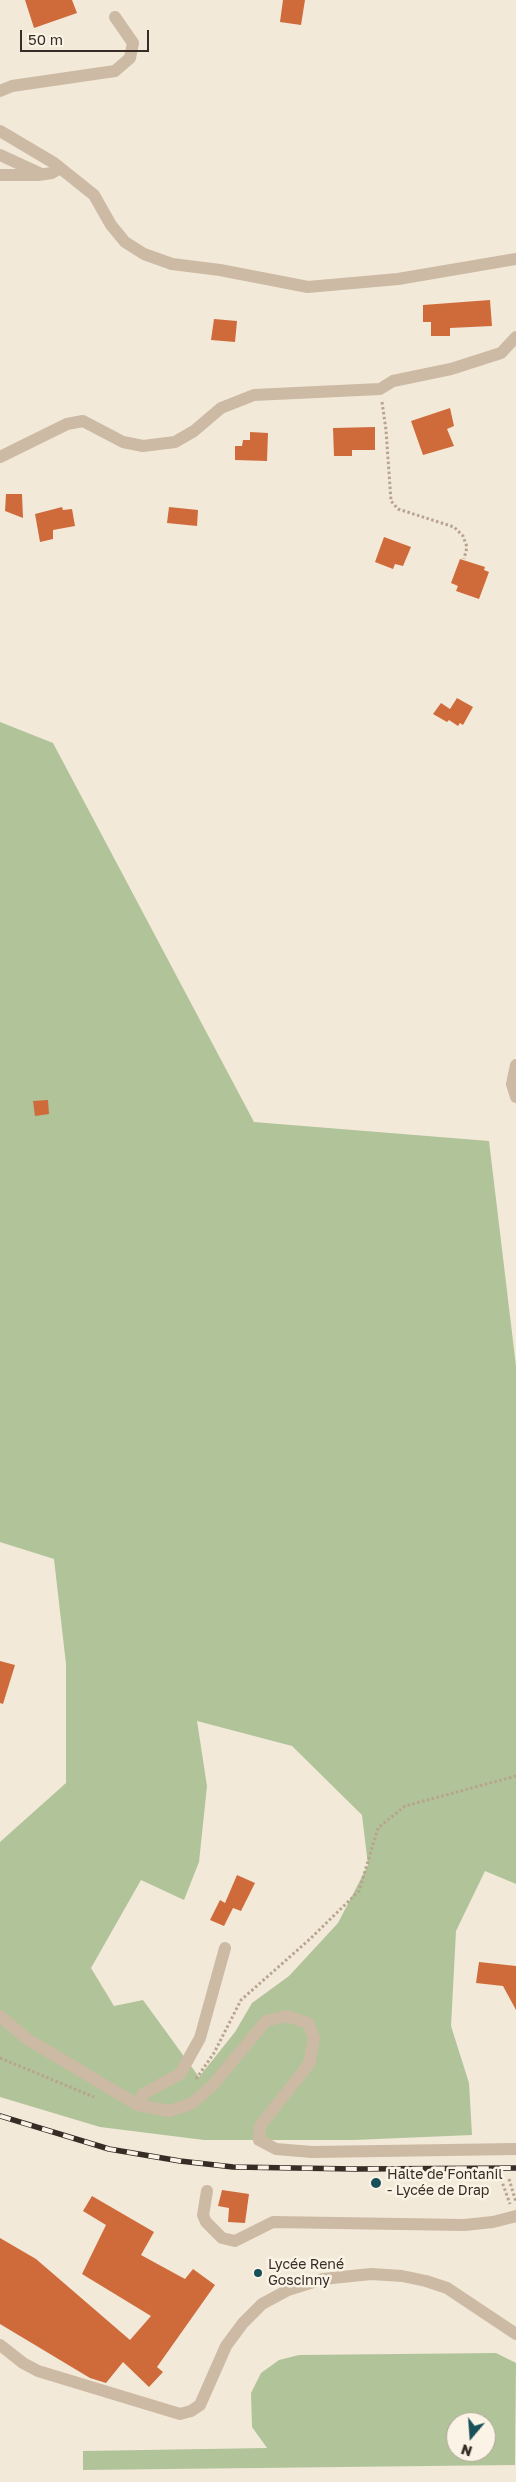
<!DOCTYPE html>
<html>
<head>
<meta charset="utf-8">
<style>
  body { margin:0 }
  #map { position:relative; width:516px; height:2482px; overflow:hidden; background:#f3e9d9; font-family:"Golos Text",sans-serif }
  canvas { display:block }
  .north { position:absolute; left:446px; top:2412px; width:50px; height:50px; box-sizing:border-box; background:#fbf3e5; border:1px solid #ada499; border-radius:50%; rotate:198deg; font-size:14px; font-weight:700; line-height:20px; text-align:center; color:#372d26 }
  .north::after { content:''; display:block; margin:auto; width:18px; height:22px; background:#19515b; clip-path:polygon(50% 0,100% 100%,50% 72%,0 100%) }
  .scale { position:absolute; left:20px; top:30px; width:129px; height:22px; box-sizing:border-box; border:2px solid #372d26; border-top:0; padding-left:6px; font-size:15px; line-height:18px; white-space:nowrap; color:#372d26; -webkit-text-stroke:4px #fbf3e5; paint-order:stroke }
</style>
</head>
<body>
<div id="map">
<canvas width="516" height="2482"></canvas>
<div class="north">N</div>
<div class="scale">50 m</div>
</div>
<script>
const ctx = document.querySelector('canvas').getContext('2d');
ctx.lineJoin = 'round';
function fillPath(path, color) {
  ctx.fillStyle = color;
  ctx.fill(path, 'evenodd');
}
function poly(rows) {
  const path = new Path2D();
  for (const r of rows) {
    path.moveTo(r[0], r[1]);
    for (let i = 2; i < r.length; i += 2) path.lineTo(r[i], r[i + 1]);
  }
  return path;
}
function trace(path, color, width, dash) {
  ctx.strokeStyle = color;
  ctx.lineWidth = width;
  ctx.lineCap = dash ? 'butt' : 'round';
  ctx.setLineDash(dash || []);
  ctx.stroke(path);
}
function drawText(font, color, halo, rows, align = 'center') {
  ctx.font = font + ' "Golos Text",sans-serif';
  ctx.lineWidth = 5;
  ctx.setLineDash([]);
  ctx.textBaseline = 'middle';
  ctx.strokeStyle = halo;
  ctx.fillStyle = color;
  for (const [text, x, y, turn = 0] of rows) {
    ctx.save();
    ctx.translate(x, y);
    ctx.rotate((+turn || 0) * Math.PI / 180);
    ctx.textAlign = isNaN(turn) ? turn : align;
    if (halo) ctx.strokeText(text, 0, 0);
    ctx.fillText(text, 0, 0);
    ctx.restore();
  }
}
const green = poly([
  [0,722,53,743,254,1122,489,1141,516,1366,516,1884,485,1871,456,1931,451,2026,469,2083,472,2135,354,2140,204,2140,100,2127,0,2097,0,1842,66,1783,66,1664,54,1559,0,1542],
  [197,1721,292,1746,362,1815,368,1865,338,1923,289,1976,252,2003,235,2032,199,2077,143,2000,114,2006,91,1968,141,1880,184,1900,199,1862,207,1786],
  [496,2353,516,2363,515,2465,83,2470,83,2451,267,2448,252,2427,251,2393,261,2373,279,2360,299,2355],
  [456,2422,486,2422,486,2452,456,2452]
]);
const building = poly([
  [25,0,72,0,77,13,34,28],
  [283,0,305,0,301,25,280,22],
  [490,300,492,326,450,328,450,336,431,336,431,322,423,322,423,305],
  [214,319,237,321,235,342,211,340],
  [450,408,454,426,447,429,454,446,423,455,411,421],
  [375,427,375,450,352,450,352,456,334,456,333,428],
  [250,432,268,433,267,461,235,460,235,446,242,446,243,440,250,440],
  [6,494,22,494,23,518,5,511],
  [62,507,63,510,72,509,75,526,53,530,53,539,40,542,35,514],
  [169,507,198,510,197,526,167,523],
  [384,537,411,547,403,566,395,564,393,569,375,562],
  [460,559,485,567,484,570,489,572,479,599,456,591,458,586,451,583],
  [457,698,473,707,463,725,460,723,458,726,449,720,447,722,433,714,441,703,450,709],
  [48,1100,49,1114,35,1116,33,1101],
  [0,1661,15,1665,3,1704,0,1703],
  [237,1875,255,1883,241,1911,233,1908,224,1926,210,1920,220,1900,225,1903],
  [479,1962,516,1966,516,2010,503,1986,476,1983],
  [222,2190,249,2194,245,2223,228,2222,229,2208,218,2206],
  [92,2196,154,2232,141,2255,185,2279,193,2269,215,2285,157,2367,163,2372,149,2387,123,2362,106,2383,90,2378,0,2324,0,2238,36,2259,130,2340,151,2316,82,2274,106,2225,83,2211]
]);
const path = poly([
  [382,402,386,430,391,501,398,509,454,527,463,536,467,547,464,559],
  [0,2058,94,2097],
  [196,2079,214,2053,241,2000,310,1939,359,1891,378,1828,405,1806,516,1776],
  [501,2179,510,2204],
  [509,2179,516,2202]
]);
const minor = poly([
  [0,91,12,86,115,71,130,58,133,43,115,17],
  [0,131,54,163,94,195,111,225,125,242,144,254,172,264,220,270,308,287,398,279,516,259],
  [0,155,39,173],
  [0,175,38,175,52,173,60,168],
  [0,457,67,424,83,421,123,442,143,446,175,442,194,431,221,408,254,395,380,389,393,381,451,369,501,353,516,337],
  [516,1065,512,1084,516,1097],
  [0,2016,27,2039,138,2105,169,2111,191,2104,212,2086,266,2021,287,2016,308,2023,314,2038,309,2064,260,2126,259,2140,276,2149,312,2152,516,2149],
  [138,2105,143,2094,180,2074,200,2038,225,1948],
  [207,2191,203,2215,206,2222,222,2238,235,2241,273,2222,464,2225,493,2222,516,2216],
  [0,2345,23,2363,38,2371,180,2414,191,2411,200,2405,226,2346,243,2323,262,2304,288,2290,323,2279,371,2274,402,2276,426,2281,447,2288,516,2334]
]);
const rail = poly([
  [0,2116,109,2149,180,2161,233,2167,355,2169,516,2168]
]);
const markers = [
  [376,2183,6,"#19515b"],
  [258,2273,5,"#19515b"]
];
const poiNames = [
  ["Halte de Fontanil",387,2175],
  ["- Lycée de Drap",387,2191],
  ["Lycée René",268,2265],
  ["Goscinny",268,2281]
];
fillPath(green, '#b1c398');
fillPath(building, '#cf6b3b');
trace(path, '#b8a48e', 3, [2.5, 2.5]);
trace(minor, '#ccbaa4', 12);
trace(rail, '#372d26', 5.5);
trace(rail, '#fbf3e5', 4, [11]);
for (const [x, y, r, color] of markers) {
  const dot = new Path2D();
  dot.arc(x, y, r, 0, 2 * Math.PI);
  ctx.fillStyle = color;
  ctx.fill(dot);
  trace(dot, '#fbf3e5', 2);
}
drawText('14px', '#372d26', '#fbf3e5', poiNames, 'left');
</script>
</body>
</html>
